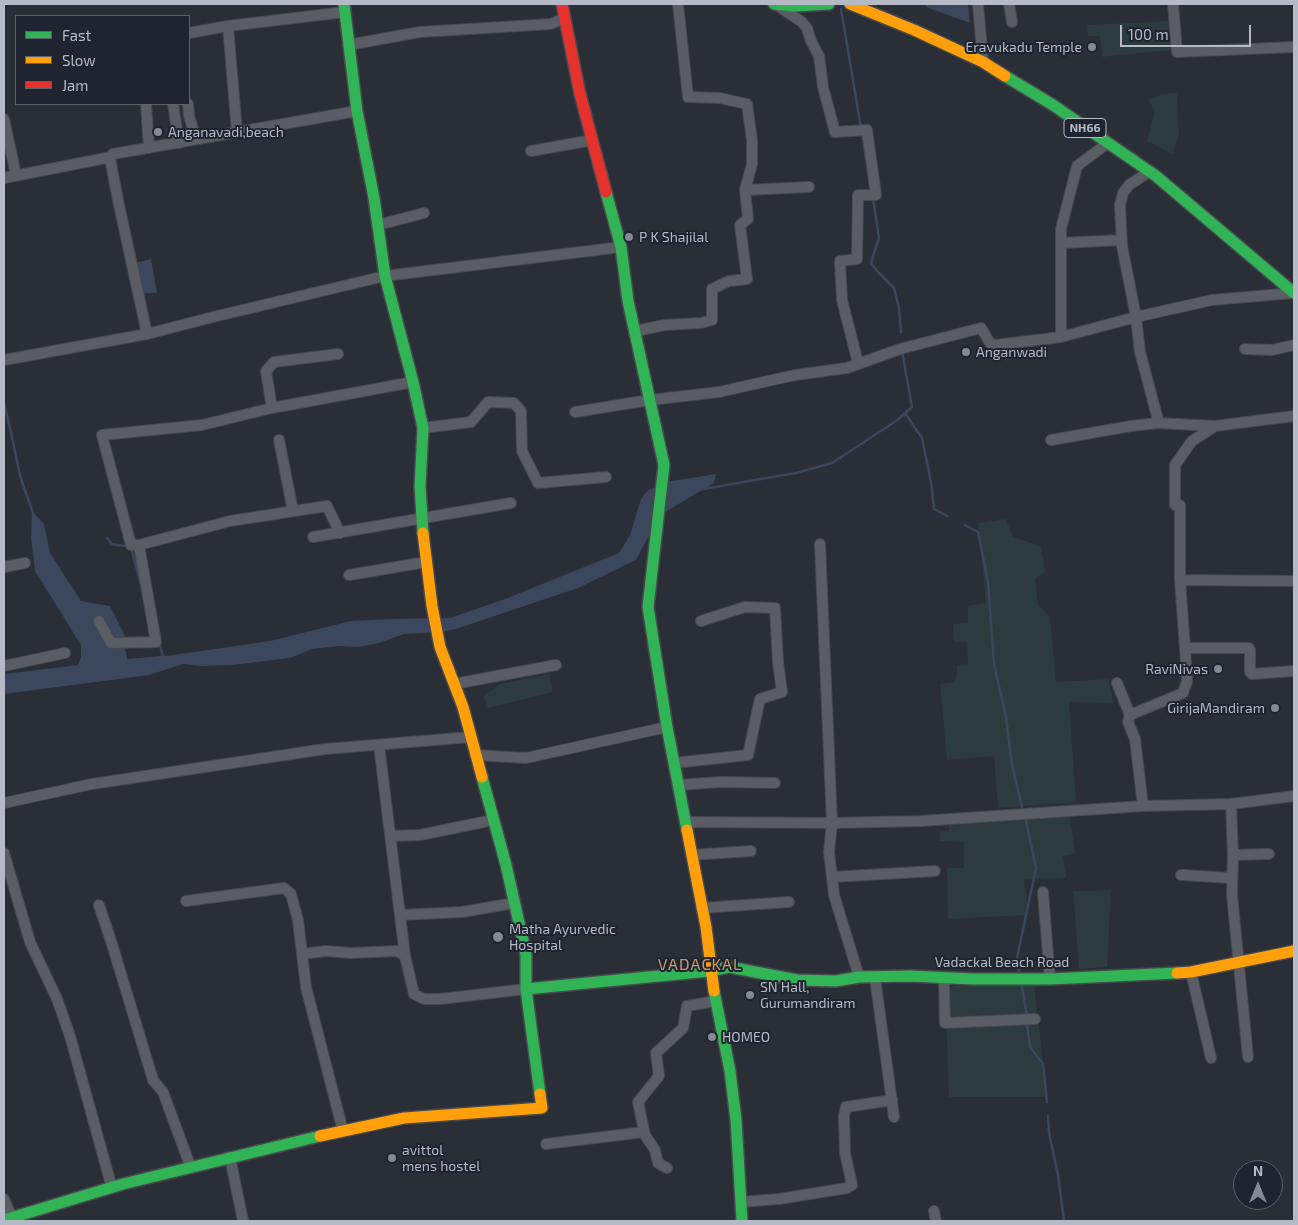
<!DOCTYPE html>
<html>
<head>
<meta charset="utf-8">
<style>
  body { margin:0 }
  #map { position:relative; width:1298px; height:1225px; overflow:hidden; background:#2a2e36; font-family:"Exo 2",sans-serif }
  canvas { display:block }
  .frame { position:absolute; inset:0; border:5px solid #b5bac6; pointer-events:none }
  .legend { position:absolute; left:15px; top:15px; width:175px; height:90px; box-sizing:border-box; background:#1f2430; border:1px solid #5b606c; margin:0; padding:6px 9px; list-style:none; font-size:15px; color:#b5bac6 }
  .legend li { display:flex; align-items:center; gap:10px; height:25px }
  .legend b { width:25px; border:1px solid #5b606c }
  .north { position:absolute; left:1233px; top:1160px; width:50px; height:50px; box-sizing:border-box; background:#1f2430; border:1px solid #5b606c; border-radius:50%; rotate:0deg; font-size:14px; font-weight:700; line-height:20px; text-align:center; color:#b5bac6 }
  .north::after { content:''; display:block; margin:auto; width:18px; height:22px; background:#848994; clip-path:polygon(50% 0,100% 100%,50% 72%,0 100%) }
  .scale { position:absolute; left:1120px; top:25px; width:131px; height:22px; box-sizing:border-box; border:2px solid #b5bac6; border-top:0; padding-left:6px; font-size:15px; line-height:18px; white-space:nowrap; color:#b5bac6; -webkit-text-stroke:4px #1f2430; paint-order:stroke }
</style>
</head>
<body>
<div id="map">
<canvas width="1298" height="1225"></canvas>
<div class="frame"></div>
<ul class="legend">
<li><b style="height:6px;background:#30b455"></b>Fast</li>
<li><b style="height:6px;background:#ff9f0a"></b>Slow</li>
<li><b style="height:6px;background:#e5322d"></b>Jam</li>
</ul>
<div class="north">N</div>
<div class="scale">100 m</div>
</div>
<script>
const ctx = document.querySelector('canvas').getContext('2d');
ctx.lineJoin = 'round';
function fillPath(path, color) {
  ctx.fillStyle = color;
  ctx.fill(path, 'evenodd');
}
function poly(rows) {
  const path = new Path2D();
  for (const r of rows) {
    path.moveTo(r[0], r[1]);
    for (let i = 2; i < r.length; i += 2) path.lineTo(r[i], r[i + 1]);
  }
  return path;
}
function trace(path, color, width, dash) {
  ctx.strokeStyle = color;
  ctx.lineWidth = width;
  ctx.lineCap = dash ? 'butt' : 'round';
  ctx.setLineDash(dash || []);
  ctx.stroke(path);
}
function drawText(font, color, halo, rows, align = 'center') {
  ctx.font = font + ' "Exo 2",sans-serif';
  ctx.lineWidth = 4;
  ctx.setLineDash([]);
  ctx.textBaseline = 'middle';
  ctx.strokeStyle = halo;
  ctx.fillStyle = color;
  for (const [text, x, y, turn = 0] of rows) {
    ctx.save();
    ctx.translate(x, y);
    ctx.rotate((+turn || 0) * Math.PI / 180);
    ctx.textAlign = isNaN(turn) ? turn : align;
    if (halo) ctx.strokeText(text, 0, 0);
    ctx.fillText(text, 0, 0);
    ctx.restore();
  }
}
const green = poly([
  [1169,21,1171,50,1102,57,1100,36,1088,36,1087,25],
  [1177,93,1179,136,1172,154,1147,141,1155,111,1148,100,1162,94],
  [1006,519,1013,537,1040,546,1043,557,1045,572,1035,579,1038,605,1050,617,1056,682,1109,679,1114,703,1069,702,1076,802,998,808,994,756,947,760,940,684,954,682,957,676,957,665,968,664,967,642,954,642,953,624,968,623,968,606,986,603,978,523],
  [549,674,553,692,488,708,484,696,500,684],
  [1070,817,1075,854,1063,856,1066,878,1024,879,1029,915,948,919,947,868,964,868,964,842,940,841,940,831,949,831,949,823],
  [1111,890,1107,967,1079,969,1073,891],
  [1034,984,1047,1097,949,1097,945,986]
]);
const water = poly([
  [925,4,968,4,970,23,926,7],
  [151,259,157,293,137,293,126,265],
  [716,474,714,483,660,515,636,560,578,588,456,629,442,632,404,634,379,643,359,647,339,646,312,649,290,658,233,665,201,666,183,664,149,675,4,694,4,674,78,665,81,657,81,645,35,571,31,538,32,511,44,524,50,553,81,601,110,606,127,640,125,648,127,659,174,655,270,641,351,621,389,619,450,618,505,599,619,553,630,535,641,499,647,491,666,482]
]);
const stream = poly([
  [841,9,861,128],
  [862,134,866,158],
  [873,198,879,238,871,263,879,273,894,288,899,308,901,332],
  [4,404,11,432,20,476,33,513],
  [905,413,922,438,931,482,934,509,947,516],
  [703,489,796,473,832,463,896,421,912,407,902,351],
  [965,525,978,532,988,582,994,664,1006,717,1012,765,1022,807],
  [107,538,112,544,131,547,141,585],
  [159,643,164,659],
  [1019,972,1017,958,1036,868,1026,821],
  [1022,986,1027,1017],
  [1027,1022,1030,1047,1043,1064,1047,1102],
  [1048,1116,1049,1133,1058,1175,1064,1221]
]);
const street = poly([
  [678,4,688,97,720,98,747,104,752,140,752,164,745,190],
  [978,4,983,62],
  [1009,4,1012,22],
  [1173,4,1177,52,1294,47],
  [777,5,802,22,807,28,811,41,819,56,823,87,835,132,867,130,876,195,858,195,857,259,840,261,842,300,858,363],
  [228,26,345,12],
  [189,33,228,26,237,132],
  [348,45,420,32,551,24,565,18],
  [146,104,149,148],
  [173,104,179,143],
  [188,104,189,116,196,139],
  [4,119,16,175],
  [531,151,593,140],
  [4,178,111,157],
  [378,225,424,213],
  [1061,243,1122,240],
  [635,331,665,325,701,323,712,320,712,289,729,281,747,279,740,225,748,219,745,190,809,187],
  [147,334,119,205,110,159,111,157,113,154,357,111],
  [1061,337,1061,229,1077,166,1108,143],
  [1245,349,1272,350,1294,345],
  [4,360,147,334,213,317,385,276,621,247],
  [272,408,266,371,274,362,338,354],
  [575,412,650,400,719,392,795,375,847,368,900,349,981,328,990,343,995,345,1061,337,1136,317,1212,300,1293,293],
  [1158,423,1215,426,1294,416],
  [423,428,471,422,488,402,514,403,521,411,522,451,538,483,606,477],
  [279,440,293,511],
  [1051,440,1131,426,1158,423,1158,420,1140,352,1136,317,1122,246,1120,205,1123,193,1129,185,1150,171],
  [1175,505,1175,465,1192,441,1215,426],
  [1180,505,1180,580,1185,648,1249,648,1250,650,1250,672,1252,674,1294,671],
  [313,537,511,503],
  [820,544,832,823,829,852,834,895,859,977],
  [139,545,230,521,327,506,340,533],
  [4,567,25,563],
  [349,575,426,562],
  [1180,580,1294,581],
  [99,621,111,643,156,642,139,545,131,545,102,435,202,425,272,408,413,382],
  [1185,648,1187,681,1183,693,1130,715,1128,722,1135,739,1143,806,1231,804,1233,855,1232,895,1248,1057],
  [4,666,65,653],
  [1117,683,1130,715],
  [454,684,556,665],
  [379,745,405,956],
  [475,755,526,758,667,727],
  [674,763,748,755,760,699,782,692,778,662,775,608,745,607,701,621],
  [678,785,721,782,775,783],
  [4,803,92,784,325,749,471,737],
  [1231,804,1294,796],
  [685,822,832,823,921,821,1143,806],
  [391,836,420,835,493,820],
  [4,853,30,942,57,999,70,1036,112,1188],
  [691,855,751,851],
  [1233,855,1269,854],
  [1181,875,1232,878],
  [832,877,935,871],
  [1043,892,1050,979],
  [186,901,284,888,291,894,298,920,302,954,326,951,350,953,397,951,405,956,414,994,424,999,440,999,526,989],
  [99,905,112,944,153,1080,163,1092,191,1168],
  [701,908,789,902],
  [400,915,462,912,514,903],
  [302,954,306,987,343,1131],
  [1191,972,1211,1058],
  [875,978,894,1117],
  [944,978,945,1023,1035,1019],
  [546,1144,644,1132],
  [230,1157,243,1221],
  [667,1168,658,1163,655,1150,645,1135,638,1102,659,1076,656,1053,683,1028,687,1006,716,1001],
  [4,1199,12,1218],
  [741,1202,779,1199,847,1188,852,1185,845,1153,844,1116,846,1107,892,1100],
  [934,1211,936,1221]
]);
const fast = poly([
  [344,4,357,111,374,198,385,276,413,382,423,428,420,486,423,533],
  [774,4,795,6,829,4],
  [1005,76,1053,105,1156,176,1294,293],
  [606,192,621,247,628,301,664,465,648,607,667,727,687,830],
  [482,777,506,865,526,954,526,989,540,1094],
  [526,989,710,971,729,967,797,980,836,981,859,977,911,976,972,979,1050,979,1177,973],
  [714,991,730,1071,736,1120,742,1221],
  [4,1220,123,1184,320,1136]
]);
const slow = poly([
  [850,4,914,30,983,62,1005,76],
  [423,533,432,606,440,647,463,707,482,777],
  [687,830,706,927,714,991],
  [1177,973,1191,972,1294,951],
  [320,1136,404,1118,542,1108,540,1094]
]);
const jam = poly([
  [562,4,580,94,606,192]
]);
const markers = [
  [1092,47,5,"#848994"],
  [158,132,5,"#848994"],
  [629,237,5,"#848994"],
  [966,352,5,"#848994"],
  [1218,669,5,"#848994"],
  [1275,708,5,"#848994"],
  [498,937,6,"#848994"],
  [750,995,5,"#848994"],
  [712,1037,5,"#848994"],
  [392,1158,5,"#848994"]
];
const shields = [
  [1085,128,42]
];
const shieldNames = [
  ["NH66",1085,128]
];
const poiNames = [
  ["Eravukadu Temple",1082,47,"right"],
  ["Anganavadi,beach",168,132],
  ["P K Shajilal",639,237],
  ["Anganwadi",976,352],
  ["RaviNivas",1208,669,"right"],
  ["GirijaMandiram",1265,708,"right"],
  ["Matha Ayurvedic",509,929],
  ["Hospital",509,945],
  ["SN Hall,",760,987],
  ["Gurumandiram",760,1003],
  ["HOMEO",722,1037],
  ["avittol",402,1150],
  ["mens hostel",402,1166]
];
const streetNames = [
  ["Vadackal Beach Road",1002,962]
];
const quarterNames = [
  ["VADACKAL",700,965]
];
fillPath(green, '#2c3b3e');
fillPath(water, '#3b475d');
trace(stream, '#3b475d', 2.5);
trace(street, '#47494f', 12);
trace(fast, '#47494f', 14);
trace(slow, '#47494f', 14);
trace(jam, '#47494f', 14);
trace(street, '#5b5d64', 10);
trace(fast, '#30b455', 11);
trace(slow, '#ff9f0a', 11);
trace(jam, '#e5322d', 11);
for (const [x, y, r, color] of markers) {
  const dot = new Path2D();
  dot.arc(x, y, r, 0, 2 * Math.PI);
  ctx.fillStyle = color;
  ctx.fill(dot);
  trace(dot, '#1f2430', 2);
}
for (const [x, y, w] of shields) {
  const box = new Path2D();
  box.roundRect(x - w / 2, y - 9.5, w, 19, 4);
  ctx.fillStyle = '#1f2430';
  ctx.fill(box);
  trace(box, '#b5bac6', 1);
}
drawText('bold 12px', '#b5bac6', null, shieldNames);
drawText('14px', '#b5bac6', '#1f2430', poiNames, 'left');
drawText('14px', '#b5bac6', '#1f2430', streetNames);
ctx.letterSpacing = '1px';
drawText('16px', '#c89c6e', '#1f2430', quarterNames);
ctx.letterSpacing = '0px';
</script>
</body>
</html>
